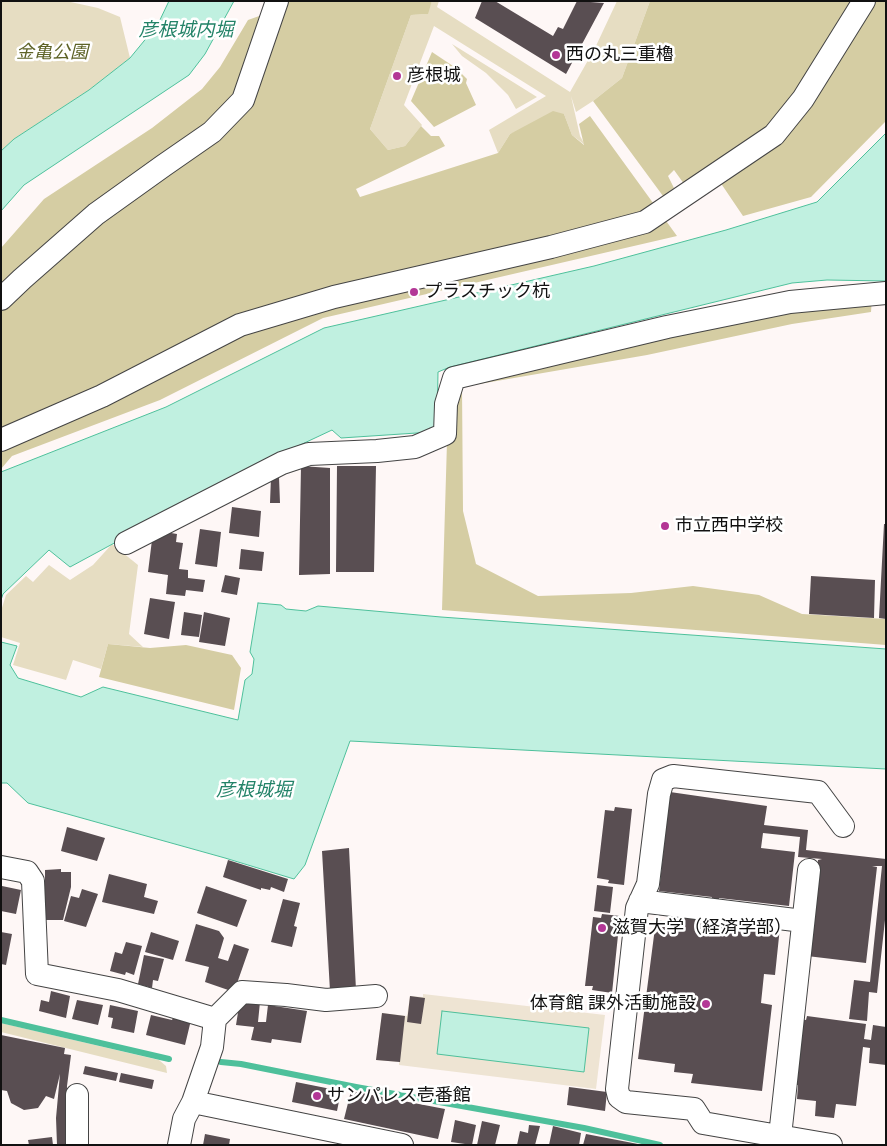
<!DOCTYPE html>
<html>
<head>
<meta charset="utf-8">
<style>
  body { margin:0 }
  #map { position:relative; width:887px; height:1146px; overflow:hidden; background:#fef7f6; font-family:"IBM Plex Serif",serif }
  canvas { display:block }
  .frame { position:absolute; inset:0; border:2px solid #111; pointer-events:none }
</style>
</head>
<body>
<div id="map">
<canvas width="887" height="1146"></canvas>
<div class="frame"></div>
</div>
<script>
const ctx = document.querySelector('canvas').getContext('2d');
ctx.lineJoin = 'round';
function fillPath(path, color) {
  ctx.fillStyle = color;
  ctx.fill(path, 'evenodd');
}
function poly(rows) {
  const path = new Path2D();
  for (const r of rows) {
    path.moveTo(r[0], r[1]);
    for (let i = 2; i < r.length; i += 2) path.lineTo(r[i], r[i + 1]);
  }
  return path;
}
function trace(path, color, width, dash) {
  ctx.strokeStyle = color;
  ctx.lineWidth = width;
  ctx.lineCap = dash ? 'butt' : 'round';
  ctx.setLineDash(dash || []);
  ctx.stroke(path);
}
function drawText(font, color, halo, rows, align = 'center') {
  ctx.font = font + ' "IBM Plex Serif","Noto Sans JP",serif';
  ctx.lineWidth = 5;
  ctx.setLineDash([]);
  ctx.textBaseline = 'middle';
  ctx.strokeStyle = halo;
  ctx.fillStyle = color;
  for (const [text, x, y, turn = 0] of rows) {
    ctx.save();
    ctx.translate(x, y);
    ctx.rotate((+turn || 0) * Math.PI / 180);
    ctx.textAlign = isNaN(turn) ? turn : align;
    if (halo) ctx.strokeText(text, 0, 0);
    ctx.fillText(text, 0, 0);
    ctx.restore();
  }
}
const green = poly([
  [1,1,66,1,98,8,120,17,130,58,89,90,14,139,1,151],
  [432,1,439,1,437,7,570,92,595,48,617,1,650,1,622,78,593,101,576,112,571,96,580,136,585,145,572,135,564,114,510,134,498,153,489,130,546,96,434,26,404,105,422,125,405,146,388,150,370,129,411,15,427,14],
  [452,44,537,97,516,109,508,95,486,73,462,56],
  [112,544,138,565,129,634,143,647,108,644,101,669,73,660,66,680,13,665,20,643,1,637,1,611,6,595,26,576,33,582,49,565,70,580,93,565],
  [1,1023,159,1060,166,1066,167,1073,1,1032]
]);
const forest = poly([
  [266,1,432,1,428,14,411,15,370,129,388,150,405,146,421,126,431,136,439,136,445,146,356,189,360,197,498,153,510,134,553,111,564,114,572,135,584,145,579,124,590,116,677,236,323,318,160,400,12,456,1,469,1,248,44,199,152,128,202,89,220,67,248,20,262,15],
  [650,1,859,1,769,131,687,188,674,170,668,176,674,188,663,196,593,101,622,78],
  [872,1,886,1,886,121,811,197,743,216,720,182],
  [432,52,456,68,467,79,466,83,476,105,434,127,411,101],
  [872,298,871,312,792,324,647,355,462,387,463,511,476,564,538,596,631,593,693,586,759,595,802,614,886,619,886,645,442,610,447,442,455,389,624,341],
  [108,644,150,648,186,645,232,655,241,668,234,710,99,677]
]);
const pitch = poly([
  [423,994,605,1015,596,1089,399,1065,399,1062,376,1060,382,1013,407,1016,410,996,423,997]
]);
const water = poly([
  [169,1,234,1,205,54,189,75,24,185,1,211,1,151,14,139,89,90,130,58,158,24,169,1],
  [886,133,886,281,827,280,792,283,450,367,438,372,437,427,432,432,341,438,332,430,266,461,70,567,49,550,3,594,1,600,1,472,166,407,324,328,594,266,726,230,817,202,886,133],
  [258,603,281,605,286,609,306,611,318,606,441,617,886,649,886,769,350,741,305,865,294,879,225,858,28,803,7,783,1,783,1,642,17,646,10,665,18,678,81,697,103,687,238,720,245,680,252,674,254,659,250,652,258,603],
  [442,1011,589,1028,584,1072,437,1054,442,1011]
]);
const stream = poly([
  [1,1020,169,1059],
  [221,1062,241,1064,356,1087,584,1128,660,1145]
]);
const building = poly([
  [482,1,495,1,553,36,558,27,563,29,577,1,604,3,566,74,475,18],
  [301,466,330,468,330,574,299,575],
  [337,466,376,466,374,572,336,572],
  [271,477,279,477,280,503,270,503],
  [232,507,261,511,259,537,229,533],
  [884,524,886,524,886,619,879,618],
  [200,529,221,532,217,567,195,564],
  [159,531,177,534,176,542,183,543,179,569,188,570,188,578,205,580,203,592,186,590,185,596,166,594,168,575,148,572,152,540,158,540],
  [241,549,264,552,262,571,239,569],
  [225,575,240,578,237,595,221,592],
  [811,576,875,580,874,618,809,614],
  [150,598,175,602,169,639,144,634],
  [184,612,202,615,199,637,181,635],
  [204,612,230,618,225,646,199,642],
  [670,792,767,806,764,825,808,830,806,850,886,859,886,911,877,993,869,992,867,1021,849,1019,854,980,870,982,882,866,872,866,877,867,866,963,807,956,818,860,822,859,798,857,800,837,763,833,761,848,795,852,789,906,719,898,717,919,780,927,775,975,764,974,761,1003,772,1005,762,1091,691,1083,693,1074,674,1072,675,1064,638,1059,656,920,682,924,684,915,710,918,712,897,659,891],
  [615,807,632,809,624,885,608,883,609,880,597,878,605,810,614,811],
  [67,827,105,838,97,861,61,851],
  [349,848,356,990,330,991,322,851],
  [228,860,288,879,284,892,271,887,270,890,261,888,261,890,223,877],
  [61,869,61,872,71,872,71,887,63,920,45,920,45,870],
  [109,874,147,884,144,897,158,901,154,914,102,902],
  [597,885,613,887,610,913,594,911],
  [2,886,21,890,16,914,1,911],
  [206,886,247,900,237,927,197,913],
  [82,889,98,894,86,927,64,921,71,896,79,898],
  [283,899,300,903,294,926,297,927,292,947,271,942],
  [602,914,620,916,612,993,592,990,593,986,585,986,593,917,601,918],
  [196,924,219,931,224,938,218,958,228,961,234,944,249,949,234,992,205,982,209,967,185,961],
  [1,932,12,934,6,965,1,964],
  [151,932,179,941,173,960,145,952],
  [126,942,142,946,134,975,126,972,125,975,110,971,115,952,122,954],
  [144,955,164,959,158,981,153,980,152,988,138,984],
  [51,991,70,996,66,1018,39,1011,41,1000,49,1002],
  [410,996,425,998,421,1024,407,1022],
  [77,1000,103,1005,98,1025,72,1019],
  [248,1001,260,1002,258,1022,266,1022,268,1005,307,1011,301,1043,272,1039,271,1043,251,1040,254,1027,236,1025,239,1006],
  [110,1005,138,1011,134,1033,111,1028,113,1018,108,1017],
  [382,1013,405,1016,400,1062,376,1060],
  [151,1015,172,1020,174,1016,191,1020,185,1045,146,1035],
  [807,1016,866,1024,864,1039,871,1040,873,1025,886,1027,886,1065,869,1063,870,1048,863,1047,856,1106,836,1104,834,1118,815,1116,816,1101,797,1099,798,1085,794,1085,799,1019,806,1020],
  [1,1035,65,1048,64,1054,71,1055,67,1086,66,1145,57,1145,56,1118,60,1074,54,1099,46,1096,38,1108,24,1110,11,1103,7,1091,1,1090],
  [85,1066,118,1073,116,1081,83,1074],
  [121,1073,154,1080,152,1089,119,1082],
  [296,1082,341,1091,337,1111,292,1102],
  [569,1087,607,1092,605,1111,567,1105],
  [351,1091,445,1109,438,1139,344,1119],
  [455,1120,476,1125,472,1145,451,1142],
  [482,1121,500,1125,495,1145,477,1145],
  [529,1125,540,1126,535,1145,517,1145,520,1131,528,1133],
  [553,1126,581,1133,579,1145,549,1145],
  [205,1134,230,1139,229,1145,203,1145],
  [586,1134,638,1144,638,1145,583,1145],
  [52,1137,53,1145,29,1145,28,1140]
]);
const minor = poly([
  [1,299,22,279,96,214,163,166,212,132,243,100,277,1],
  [1,440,102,396,240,325,334,297,551,247,645,222,774,135,803,99,864,1],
  [126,543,282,463,309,454,377,451,415,447,445,434,446,404,454,378,667,327,790,302,886,293],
  [1,867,27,872,33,881,37,974,118,990,215,1019],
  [640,901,803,921],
  [77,1095,77,1145],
  [193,1102,402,1145],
  [780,1136,809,870],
  [179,1145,184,1119,193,1102,212,1047,215,1019,242,992,286,995,326,1000,376,996],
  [831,1145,703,1123,694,1109,626,1102,619,1097,617,1089,637,908,648,884,659,794,663,780,673,776,818,792,843,826]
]);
const markers = [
  [556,55,5,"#b33796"],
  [397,76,5,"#b33796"],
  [414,292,5,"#b33796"],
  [665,526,5,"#b33796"],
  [602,928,5,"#b33796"],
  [706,1004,5,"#b33796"],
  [317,1096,5,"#b33796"]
];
const parkNames = [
  ["金亀公園",52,53]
];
const poiNames = [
  ["西の丸三重櫓",566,55],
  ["彦根城",407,76],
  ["プラスチック杭",424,292],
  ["市立西中学校",675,526],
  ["滋賀大学（経済学部）",612,928],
  ["体育館 課外活動施設",696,1004,"right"],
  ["サンパレス壱番館",327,1096]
];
const waterNames = [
  ["彦根城内堀",186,31],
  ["彦根城堀",254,791]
];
fillPath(green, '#e6ddc2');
fillPath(forest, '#d5cda3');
fillPath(pitch, '#eee4d3');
fillPath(water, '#c0f0e0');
trace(water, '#4ec09b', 1);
trace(stream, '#4ec09b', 6);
fillPath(building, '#594e52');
trace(minor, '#444', 24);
trace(minor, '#fff', 22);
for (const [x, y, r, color] of markers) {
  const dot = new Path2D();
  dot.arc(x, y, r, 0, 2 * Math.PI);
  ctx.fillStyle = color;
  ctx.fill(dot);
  trace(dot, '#fff', 2);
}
drawText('italic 18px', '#5e6327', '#fff', parkNames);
drawText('18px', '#111', '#fff', poiNames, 'left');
drawText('italic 19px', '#238368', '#fff', waterNames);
</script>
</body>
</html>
